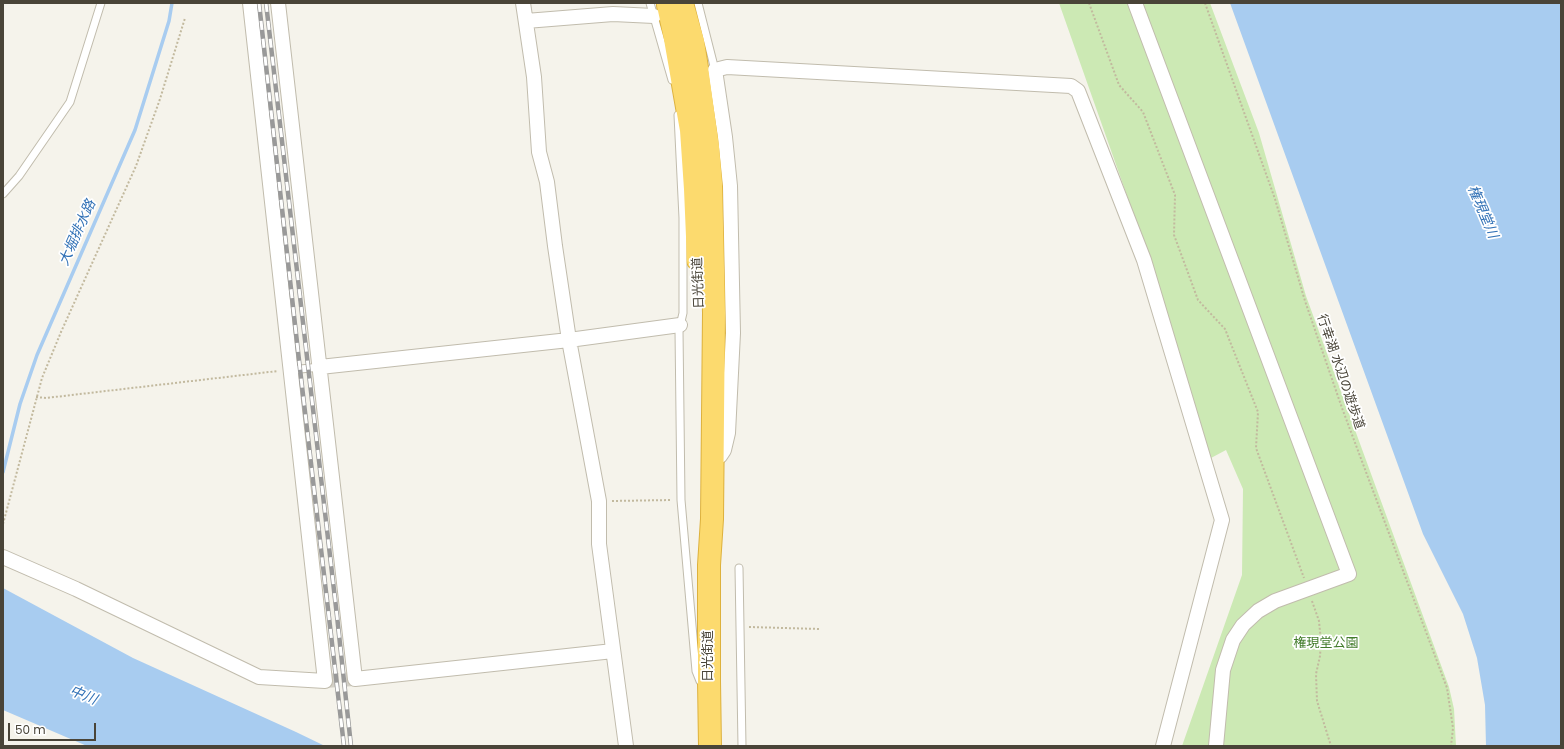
<!DOCTYPE html>
<html>
<head>
<meta charset="utf-8">
<style>
  body { margin:0 }
  #map { position:relative; width:1564px; height:749px; overflow:hidden; background:#f5f3eb; font-family:Poppins,sans-serif }
  canvas { display:block }
  .frame { position:absolute; inset:0; border:4px solid #494438; pointer-events:none }
  .scale { position:absolute; left:8px; top:723px; width:88px; height:18px; box-sizing:border-box; border:2px solid #494438; border-top:0; padding-left:5px; font-size:12px; line-height:14px; white-space:nowrap; color:#494438; -webkit-text-stroke:3px #fff; paint-order:stroke }
</style>
</head>
<body>
<div id="map">
<canvas width="1564" height="749"></canvas>
<div class="frame"></div>
<div class="scale">50 m</div>
</div>
<script>
const ctx = document.querySelector('canvas').getContext('2d');
ctx.lineJoin = 'round';
function fillPath(path, color) {
  ctx.fillStyle = color;
  ctx.fill(path, 'evenodd');
}
function poly(rows) {
  const path = new Path2D();
  for (const r of rows) {
    path.moveTo(r[0], r[1]);
    for (let i = 2; i < r.length; i += 2) path.lineTo(r[i], r[i + 1]);
  }
  return path;
}
function trace(path, color, width, dash) {
  ctx.strokeStyle = color;
  ctx.lineWidth = width;
  ctx.lineCap = dash ? 'butt' : 'round';
  ctx.setLineDash(dash || []);
  ctx.stroke(path);
}
function drawText(font, color, halo, rows, align = 'center') {
  ctx.font = font + ' Poppins,"Noto Sans JP",sans-serif';
  ctx.lineWidth = 3.5;
  ctx.setLineDash([]);
  ctx.textBaseline = 'middle';
  ctx.strokeStyle = halo;
  ctx.fillStyle = color;
  for (const [text, x, y, turn = 0] of rows) {
    ctx.save();
    ctx.translate(x, y);
    ctx.rotate((+turn || 0) * Math.PI / 180);
    ctx.textAlign = isNaN(turn) ? turn : align;
    if (halo) ctx.strokeText(text, 0, 0);
    ctx.fillText(text, 0, 0);
    ctx.restore();
  }
}
const green = poly([
  [1059,3,1210,3,1259,133,1306,296,1449,687,1454,709,1456,746,1182,746,1242,575,1243,489,1226,450,1211,458,1179,351,1150,261]
]);
const water = poly([
  [1230,3,1561,3,1561,746,1486,746,1485,705,1477,658,1463,614,1423,534],
  [3,588,133,658,296,732,325,746,87,746,3,710]
]);
const stream = poly([
  [3,472,20,404,37,355,135,130,169,21,172,3]
]);
const streetTunnel = poly([
  [325,681,355,679]
]);
const path = poly([
  [1089,3,1119,85,1143,112,1175,195,1174,235,1198,300,1225,329,1258,412,1256,448,1304,578],
  [1205,3,1275,199,1305,301,1342,408,1447,688,1453,728,1451,746],
  [36,397,46,398,278,371],
  [612,501,672,500],
  [3,524,42,378,61,332,136,166,160,99,185,18],
  [1312,601,1319,621,1321,642,1320,656,1316,674,1317,701,1331,746],
  [749,627,820,629]
]);
const lane = poly([
  [650,3,672,80],
  [698,3,715,70],
  [678,115,683,218,683,313,679,330,681,500,696,671,700,681,703,681],
  [3,194,19,176,70,102,101,3],
  [291,370,320,367],
  [739,568,742,746]
]);
const street = poly([
  [278,3,355,679,613,651],
  [523,3,534,77,539,152,547,182,555,246,569,340,599,501,599,544,626,746],
  [1135,3,1349,574,1275,601,1258,611,1243,625,1233,640,1223,670,1216,746],
  [526,21,613,14,654,16],
  [320,367,569,340,680,325],
  [710,461,720,456,724,450,728,433,733,333,730,186,725,137,715,70,727,67,1071,86,1078,91,1144,260,1222,520,1163,746],
  [3,557,76,589,259,677,325,681,250,3]
]);
const highway = poly([
  [682,3,693,42,697,68,708,147,711,183,714,313,712,519,709,565,709,681,710,746],
  [668,5,674,33,691,130,695,189,698,260]
]);
const rail = poly([
  [259,3,300,369,344,746],
  [266,3,337,616,351,746]
]);
const streetNames = [
  ["日光街道",699,283,-92],
  ["行幸湖 水辺の遊歩道",1340,372,71],
  ["日光街道",709,656,-90]
];
const parkNames = [
  ["権現堂公園",1326,644]
];
const waterNames = [
  ["権現堂川",1482,212,67],
  ["大堀排水路",78,233,-66],
  ["中川",83,696,22]
];
fillPath(green, '#cce9b4');
fillPath(water, '#a8ccf0');
trace(stream, '#a8ccf0', 3.5);
trace(streetTunnel, '#d3d0c7', 14, [14, 7]);
trace(lane, '#c1bcad', 9);
trace(street, '#c1bcad', 16);
trace(highway, '#ddb13d', 24);
trace(path, '#c2b99e', 2, [2, 2]);
trace(lane, '#fff', 7);
trace(street, '#fff', 14);
trace(highway, '#fcda6e', 22);
trace(rail, '#999', 4.5);
trace(rail, '#fff', 3, [9]);
drawText('13px', '#494438', '#fff', streetNames);
drawText('13px', '#427c2b', '#fff', parkNames);
drawText('italic 14px', '#3171b6', '#fff', waterNames);
</script>
</body>
</html>
